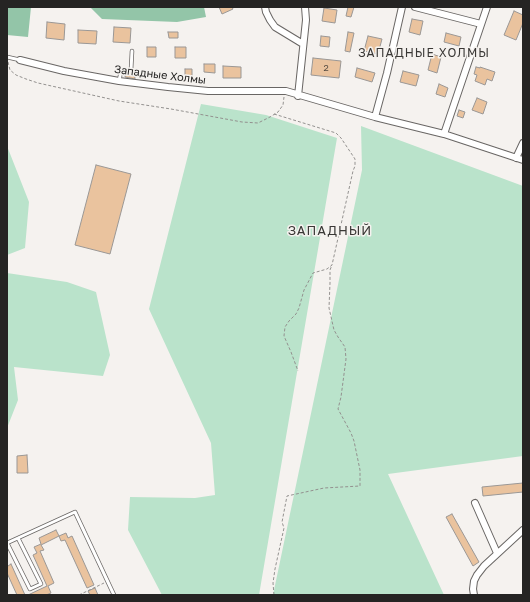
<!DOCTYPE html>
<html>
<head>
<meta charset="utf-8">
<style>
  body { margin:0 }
  #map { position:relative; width:530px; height:602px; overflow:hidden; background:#f5f2ef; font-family:"Golos Text",sans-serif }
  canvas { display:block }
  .frame { position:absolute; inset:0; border:8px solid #252423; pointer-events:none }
</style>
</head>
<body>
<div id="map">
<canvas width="530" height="602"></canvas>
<div class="frame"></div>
</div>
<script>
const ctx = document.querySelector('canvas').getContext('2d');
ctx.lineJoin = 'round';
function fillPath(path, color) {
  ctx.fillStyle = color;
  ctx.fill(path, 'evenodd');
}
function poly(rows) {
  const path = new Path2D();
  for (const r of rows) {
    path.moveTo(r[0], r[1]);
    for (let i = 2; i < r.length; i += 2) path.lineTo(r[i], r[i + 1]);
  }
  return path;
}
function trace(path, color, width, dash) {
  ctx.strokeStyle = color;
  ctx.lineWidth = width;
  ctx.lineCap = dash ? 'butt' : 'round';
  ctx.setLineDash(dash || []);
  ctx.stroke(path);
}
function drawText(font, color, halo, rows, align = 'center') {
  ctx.font = font + ' "Golos Text",sans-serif';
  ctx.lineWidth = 3;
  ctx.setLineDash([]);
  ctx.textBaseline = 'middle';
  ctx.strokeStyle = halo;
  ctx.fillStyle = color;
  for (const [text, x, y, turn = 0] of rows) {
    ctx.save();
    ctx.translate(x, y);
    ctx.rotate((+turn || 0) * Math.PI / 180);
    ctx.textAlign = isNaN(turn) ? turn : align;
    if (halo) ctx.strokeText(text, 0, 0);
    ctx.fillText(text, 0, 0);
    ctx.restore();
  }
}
const green = poly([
  [201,104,266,115,337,138,259,595,162,595,128,530,130,497,195,498,215,495,211,443,149,309],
  [361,126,523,186,523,456,388,474,444,595,273,595,362,170],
  [7,146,29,202,25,248,7,255],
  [7,273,67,282,96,292,110,355,103,376,14,367,18,400,7,428]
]);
const forest = poly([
  [7,7,31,7,28,37,7,35],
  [90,7,204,7,206,17,177,22,102,19]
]);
const building = poly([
  [219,7,232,7,233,9,222,14,219,7],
  [348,7,354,7,351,17,346,16,348,7],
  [324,8,337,10,335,23,322,21,324,8],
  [514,11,523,15,523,23,516,40,504,35,514,11],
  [412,19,423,21,420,35,409,32,412,19],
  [47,22,65,24,64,40,46,38,47,22],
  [114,27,131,28,130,43,113,42,114,27],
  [78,30,97,31,96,44,78,43,78,30],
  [168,32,178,32,178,38,169,38,168,32],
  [348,32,354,33,350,52,345,51,348,32],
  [446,33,461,37,459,46,444,42,446,33],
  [321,36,330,37,329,47,320,46,321,36],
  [368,36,382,39,378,54,364,51,368,36],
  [147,47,156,47,156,57,147,57,147,47],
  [175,47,186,47,186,58,175,58,175,47],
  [432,54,441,57,437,73,428,70,432,54],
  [313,58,341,61,339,78,311,75,313,58],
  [204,64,215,64,215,73,204,72,204,64],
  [223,66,241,67,241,78,223,78,223,66],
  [476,67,480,68,480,67,495,72,492,81,487,79,485,85,475,81,477,75,474,74,476,67],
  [357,68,375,73,372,82,355,77,357,68],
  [185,69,192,69,192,78,185,78,185,69],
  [403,71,419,75,416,86,400,82,403,71],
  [126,72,135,73,135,79,125,77,126,72],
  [439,84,448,88,445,97,436,94,439,84],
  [477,98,487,102,483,114,472,110,477,98],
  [459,110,465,112,463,118,457,116,459,110],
  [96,165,131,174,110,254,75,245,96,165],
  [27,455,28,473,17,473,17,456,27,455],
  [523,483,523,492,483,496,482,487,523,483],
  [452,514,479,562,473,566,446,517,452,514],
  [56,530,59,536,66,533,68,538,72,536,94,585,87,588,65,540,61,541,59,536,41,545,44,550,40,551,54,583,48,586,51,593,46,595,28,595,47,586,33,555,37,553,34,547,41,544,39,538,56,530],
  [11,564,25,595,17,595,7,573,7,565,8,566,11,564],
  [95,588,98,595,90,595,88,591,95,588]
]);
const path = poly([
  [8,62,10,70,16,75,26,79,38,83,119,101,171,109,242,122,258,123,270,117,278,112,283,105,284,97],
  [274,114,336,133,341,138,355,159,355,166,353,171,332,265,327,269,313,273,304,290,299,308,296,314,289,321,285,327,284,336,291,352,298,371],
  [79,595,104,583],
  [274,595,273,583,275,569,284,528,282,522,287,496,324,488,360,486,360,470,354,441,351,433,338,409,341,397,346,359,345,347,338,337,334,330,329,308,330,283,330,270,332,265]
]);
const lane = poly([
  [7,57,20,60],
  [119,81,121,71,131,70,132,51],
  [7,543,75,512,114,595],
  [7,543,30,589,41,584,18,538]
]);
const street = poly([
  [265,7,266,12,270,20,275,27,303,44],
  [415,7,481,24],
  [20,60,64,71,119,81,168,87,208,91,286,91,375,117,444,134,523,160],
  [298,96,306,20,305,7],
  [375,117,387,73,402,7],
  [444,134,487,7],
  [516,158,523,143],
  [475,503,497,553],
  [474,595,473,589,474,581,477,575,484,566,523,530]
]);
const numberNames = [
  ["2",326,68]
];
const streetNames = [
  ["Западные Холмы",160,75,7]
];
const neighbourhoodNames = [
  ["ЗАПАДНЫЕ ХОЛМЫ",424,53]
];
const quarterNames = [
  ["ЗАПАДНЫЙ",330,231]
];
fillPath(green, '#bae3cb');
fillPath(forest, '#93c5a8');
fillPath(building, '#eac39e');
trace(building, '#9a9795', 1);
trace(lane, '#696664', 4.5);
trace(street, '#696664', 8);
trace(path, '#93918f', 1, [3, 2]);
trace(lane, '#fff', 3);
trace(street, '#fff', 6);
drawText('9px', '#564c42', null, numberNames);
drawText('11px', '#252423', '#f5f2ef', streetNames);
ctx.letterSpacing = '1px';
drawText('12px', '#3a3836', '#f5f2ef', neighbourhoodNames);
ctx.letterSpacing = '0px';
ctx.letterSpacing = '1px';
drawText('13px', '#3a3836', '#f5f2ef', quarterNames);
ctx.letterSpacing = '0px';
</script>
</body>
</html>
